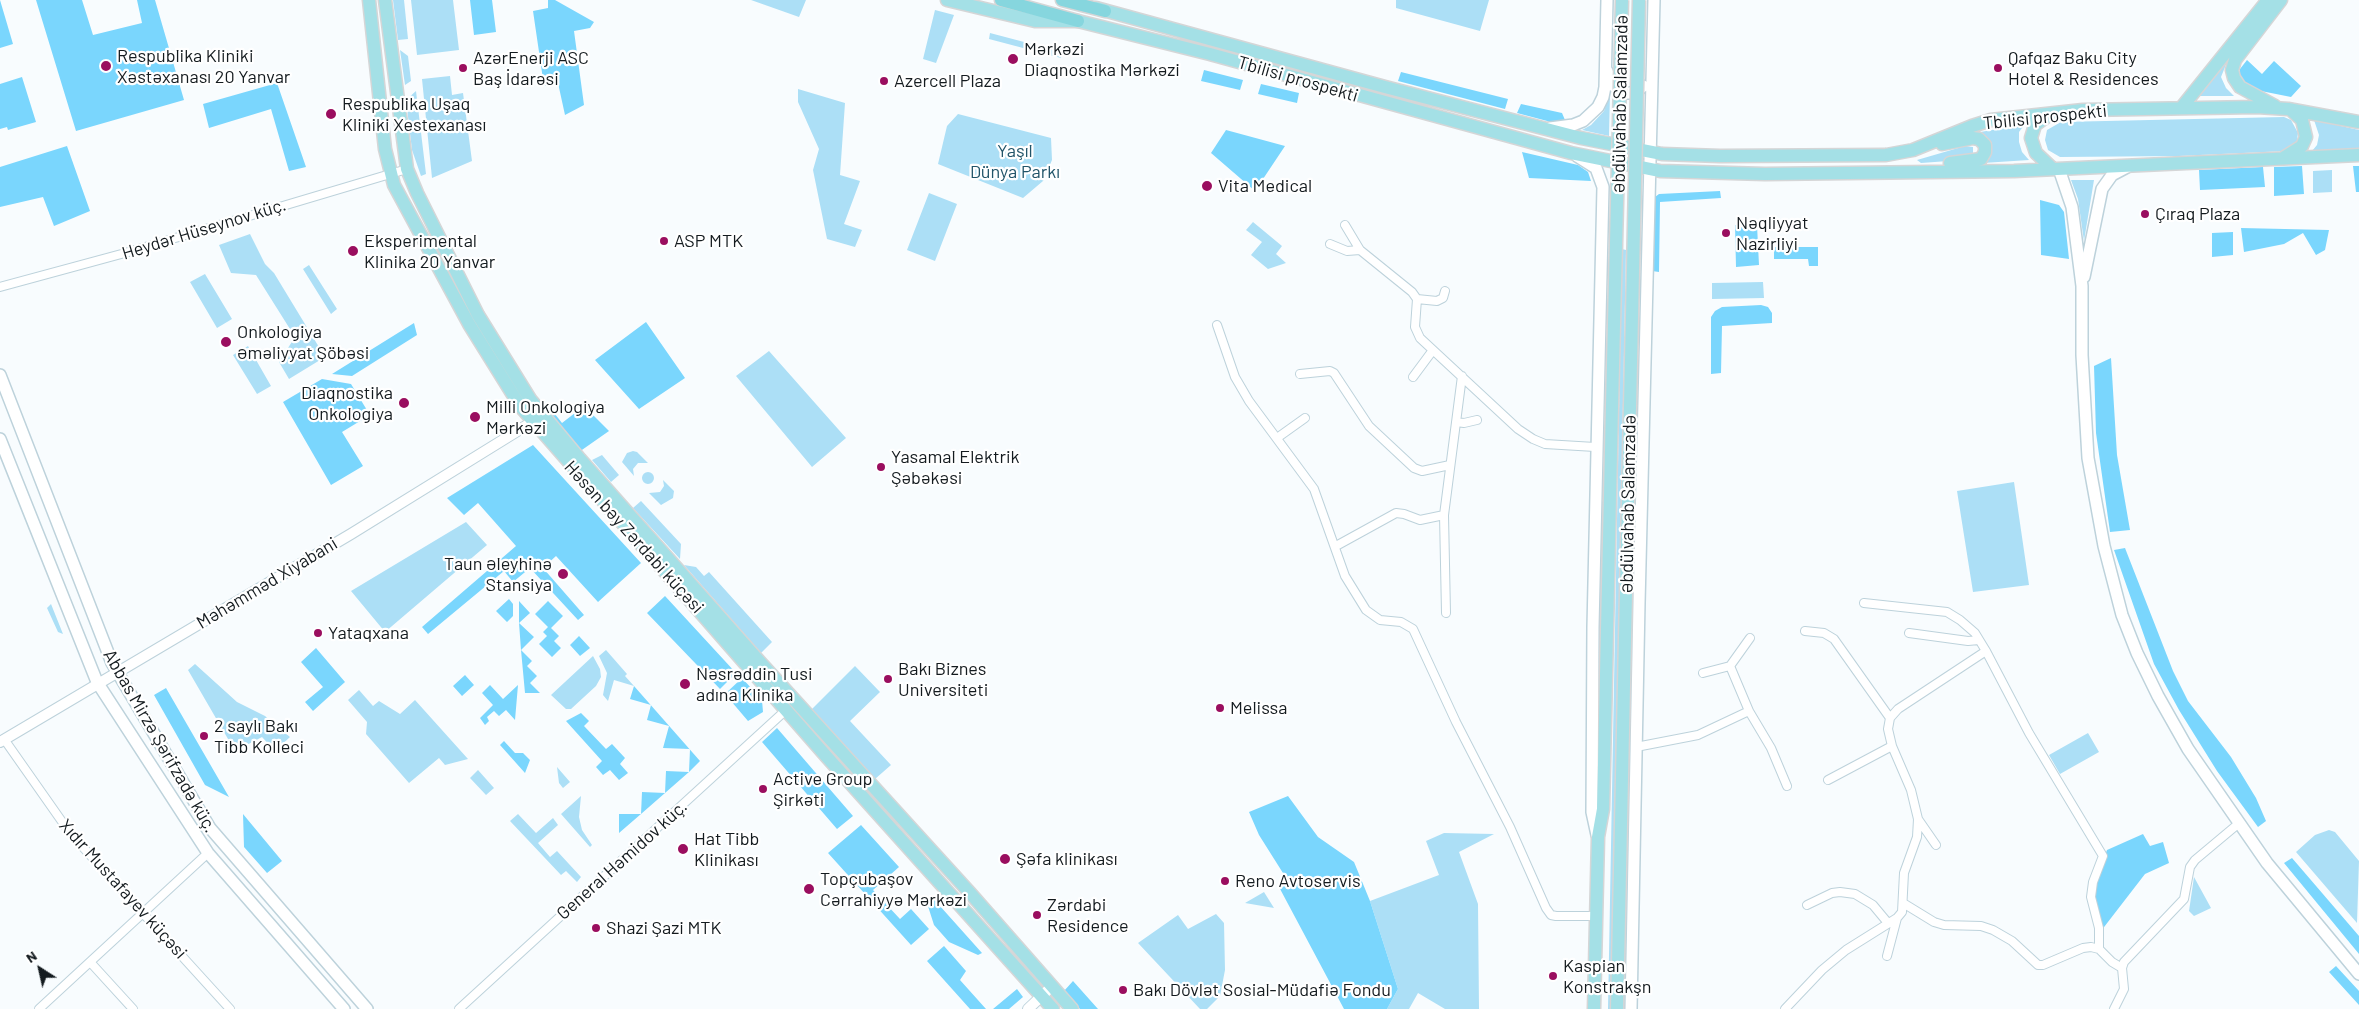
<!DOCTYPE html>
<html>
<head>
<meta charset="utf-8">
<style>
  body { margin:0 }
  #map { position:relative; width:2359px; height:1009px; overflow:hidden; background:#f8fcfe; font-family:Barlow,sans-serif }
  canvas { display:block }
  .north { position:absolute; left:15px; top:944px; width:50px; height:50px; -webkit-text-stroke:4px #fff; paint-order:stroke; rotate:325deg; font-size:14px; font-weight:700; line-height:20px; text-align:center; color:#141b1f }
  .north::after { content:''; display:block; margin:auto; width:18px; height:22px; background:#141b1f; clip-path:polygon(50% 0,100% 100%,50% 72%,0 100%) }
</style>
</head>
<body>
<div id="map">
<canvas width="2359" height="1009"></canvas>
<div class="north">N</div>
</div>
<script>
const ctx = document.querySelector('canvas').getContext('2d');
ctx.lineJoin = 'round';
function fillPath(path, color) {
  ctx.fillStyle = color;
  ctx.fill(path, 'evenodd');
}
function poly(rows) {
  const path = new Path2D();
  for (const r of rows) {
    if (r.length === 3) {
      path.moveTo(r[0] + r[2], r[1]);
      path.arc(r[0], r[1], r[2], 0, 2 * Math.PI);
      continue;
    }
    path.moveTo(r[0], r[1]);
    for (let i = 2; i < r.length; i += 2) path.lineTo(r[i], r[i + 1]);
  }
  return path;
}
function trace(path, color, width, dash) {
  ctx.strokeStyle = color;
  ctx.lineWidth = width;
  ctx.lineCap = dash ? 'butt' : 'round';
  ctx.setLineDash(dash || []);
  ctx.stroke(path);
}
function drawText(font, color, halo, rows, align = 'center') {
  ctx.font = font + ' Barlow,sans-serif';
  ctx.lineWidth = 4.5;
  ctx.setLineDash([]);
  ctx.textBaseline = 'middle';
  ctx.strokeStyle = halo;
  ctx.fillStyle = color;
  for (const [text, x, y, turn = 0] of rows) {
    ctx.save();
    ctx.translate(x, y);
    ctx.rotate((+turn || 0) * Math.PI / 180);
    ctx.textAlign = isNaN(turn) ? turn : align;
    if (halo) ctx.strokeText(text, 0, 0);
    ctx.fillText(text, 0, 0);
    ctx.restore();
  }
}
const green = poly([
  [393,0,404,0,408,39,398,40],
  [411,0,453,0,459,50,417,55],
  [751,0,806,0,799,17],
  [1396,0,1489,0,1480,31,1396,8],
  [935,10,954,15,936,63,923,59],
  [990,33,1062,52,1061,58,989,39],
  [400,50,408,56,411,81,405,85],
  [2229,57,2221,77,2226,88,2234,96,2198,96],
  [450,76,452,95,463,93,472,161,432,178,422,79],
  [798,89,845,103,840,175,860,181,844,224,862,230,855,247,827,239,813,170,819,149,798,102],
  [416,91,426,174,421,176,412,150,406,100],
  [1610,93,1609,136,1582,130,1591,125,1604,111],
  [958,114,1051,138,1052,160,1043,181,1023,198,938,164,947,126],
  [2284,117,2291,120,2298,133,2297,141,2286,151,2179,156,2060,157,2048,150,2045,140,2047,130,2061,122],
  [2314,120,2359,130,2359,149,2312,151,2317,145,2319,135],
  [2025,124,2019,132,2019,142,2022,152,2029,160,1983,163,1990,158,1992,143,1985,135,1975,133],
  [1965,146,1973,147,1973,156,1962,160,1921,163,1917,160],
  [2332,170,2332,192,2313,193,2313,171],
  [2071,180,2094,180,2084,241,2078,199],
  [929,193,957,204,935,261,907,250],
  [1253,222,1282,246,1276,254,1286,263,1268,269,1251,255,1262,242,1246,230],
  [250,234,265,264,274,273,325,357,289,379,279,362,295,337,256,275,231,273,219,245],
  [1622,249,1626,250,1611,1009,1608,1009],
  [309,265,337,309,331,314,303,269],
  [205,274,232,319,217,328,190,282],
  [1763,282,1764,298,1712,299,1712,283],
  [248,346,271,386,257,394,233,355],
  [769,351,846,438,812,467,736,376],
  [633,451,637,452,648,463,638,463,633,469,634,476,622,462,627,453],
  [602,455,619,475,611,482,592,460],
  [648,478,6],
  [663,480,674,491,673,498,661,505,649,493,660,492,664,486],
  [2014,482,2029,585,1973,592,1957,491],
  [1605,500,1597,815,1601,503],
  [641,501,681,544,680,559,633,508],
  [1634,505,1636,505,1627,1009,1624,1009],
  [466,522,487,545,385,632,351,591],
  [684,565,696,567,704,576,709,572,772,642,761,653],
  [51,604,63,634,58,632,47,608],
  [606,650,627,674,625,676,634,686,614,680,608,701,603,695,607,673,599,656],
  [593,656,600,669,601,677,596,686,571,709,566,709,551,695],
  [195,664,237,702,265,716,290,737,275,751,262,737,235,751,188,670],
  [855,666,880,692,850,721,891,765,875,779,812,709],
  [359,690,373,706,379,701,400,714,415,700,468,759,445,765,439,758,409,783,366,734,367,722,348,700],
  [2088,733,2099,752,2060,774,2049,755],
  [557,767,570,782,563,788,559,783],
  [478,770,494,788,486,795,470,778],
  [581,796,579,817,582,830,592,845,590,847,561,814],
  [518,814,536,833,553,818,558,825,538,843,550,857,557,851,581,877,577,882,566,871,561,875,510,821],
  [2329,830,2335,832,2359,861,2357,923,2296,852,2315,835],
  [1444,833,1494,834,1459,852,1478,904,1479,1009,1445,1009,1418,993,1409,1009,1387,1009,1398,989,1370,901,1439,875,1426,841],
  [2194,877,2211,908,2194,916,2189,911],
  [1264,892,1274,908,1245,903],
  [1216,914,1224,923,1225,970,1220,996,1207,1009,1200,1009,1138,943,1178,915,1188,929]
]);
const forest = poly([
  [0,0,13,44,0,48],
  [36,0,82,0,93,35,142,23,137,0,155,0,184,100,76,131],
  [470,0,492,0,496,32,474,35],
  [548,0,555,0,594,22,590,28,574,31,584,105,565,115,558,83,544,86,533,11,548,8],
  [2247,60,2262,74,2274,61,2301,86,2291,97,2251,89,2239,78,2240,69],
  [1204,70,1243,80,1240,90,1201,81],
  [1401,72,1508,99,1505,109,1398,81],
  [22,77,36,122,8,130,7,127,0,129,0,84],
  [277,83,306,167,289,171,271,109,209,128,203,104],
  [1261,84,1299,93,1297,103,1258,94],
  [1521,104,1562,113,1565,120,1551,122,1517,113],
  [1226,130,1285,146,1255,191,1211,153],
  [67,146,90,211,54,226,43,197,0,207,0,167],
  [1522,152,1578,165,1588,172,1591,181,1529,178],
  [2302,166,2304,194,2274,196,2274,167],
  [2353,166,2359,166,2359,192,2356,192],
  [2263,167,2265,187,2200,190,2199,170],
  [1720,191,1721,198,1660,202,1659,272,1652,271,1652,201,1655,197,1659,194],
  [2040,200,2059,205,2064,212,2069,259,2041,255],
  [1735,225,1757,225,1759,265,1736,267],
  [2241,228,2329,230,2325,250,2316,255,2303,233,2284,244,2244,252],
  [2233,232,2233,255,2212,257,2212,233],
  [1774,247,1818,247,1818,266,1809,266,1808,259,1774,259],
  [1761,305,1768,307,1772,313,1772,323,1722,326,1721,373,1711,374,1711,317,1715,311,1722,307],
  [646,322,685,378,639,409,595,360],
  [414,323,417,335,352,376,332,374],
  [2111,358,2117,455,2130,530,2110,532,2096,433,2094,366],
  [322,379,351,384,370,415,342,432,363,466,331,485,283,402],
  [544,400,562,423,584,406,609,431,579,452,539,403],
  [533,445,641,563,598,602,556,556,543,568,584,615,578,620,530,568,513,582,504,571,428,634,422,627,516,546,478,503,464,515,447,498],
  [2125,548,2173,671,2188,701,2231,757,2256,798,2266,821,2258,827,2217,771,2179,710,2154,664,2114,550],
  [665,596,736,673,720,689,647,613],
  [509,599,513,604,513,616,507,622,496,611],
  [519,601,530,613,519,623,534,637,521,650,532,661,527,666,537,676,530,683,540,693,525,693,521,650,519,623],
  [548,601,563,616,551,628,559,636,554,641,561,648,552,657,539,644,547,636,543,632,548,627,535,614],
  [579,636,590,648,580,656,570,645],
  [316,648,345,682,313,711,305,702,323,687,301,662],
  [465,675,474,685,462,696,453,686],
  [742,678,762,700,763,712,748,721,725,694],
  [490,685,503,699,518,685,515,720,506,710,499,716,494,711,487,717,489,721,485,725,480,718,493,705,482,693],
  [634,686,700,761,689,772,641,814,619,833,619,814,641,814,642,792,665,793,666,771,689,772,690,749,663,748,669,726,647,720,651,705,630,699],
  [166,688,229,797,205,785,154,695],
  [581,713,589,721,584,726,606,749,612,744,625,758,620,764,628,773,619,780,610,770,603,775,596,767,602,761,566,721],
  [777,728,853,816,837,829,762,742],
  [504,741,515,753,523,753,530,760,525,773,500,745],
  [1288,796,1318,837,1354,862,1370,901,1398,989,1387,1009,1344,1009,1279,887,1288,881,1259,835,1249,812],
  [243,814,282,861,267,873,244,847],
  [861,825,899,867,873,890,900,919,911,909,929,929,911,945,828,853],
  [2143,834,2150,846,2163,842,2169,863,2145,874,2101,931,2089,894,2107,850],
  [2292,858,2359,936,2359,954,2284,863],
  [931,896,982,953,978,955,949,942,934,925,926,900],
  [944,946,966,971,960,980,986,1009,970,1009,927,961],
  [2336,966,2359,991,2359,1005,2329,972],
  [1073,981,1098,1009,1080,1009,1064,991],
  [1017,989,1023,997,1009,1009,993,1009]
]);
const minor = poly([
  [1330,244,1347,251,1360,250,1345,225],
  [1360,250,1412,292,1417,299,1415,327,1420,338,1518,429,1533,439,1545,444,1595,447],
  [0,287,125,253,407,169],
  [1417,299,1437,301,1443,298,1445,291],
  [1217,325,1235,377,1249,401,1314,489,1345,576,1366,610,1380,620,1401,622,1413,629,1456,722,1510,827,1546,908,1551,915,1556,916,1596,916],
  [1300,374,1330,371,1334,373,1369,426,1414,468,1422,471,1450,465],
  [1413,377,1433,350],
  [1456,422,1464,423,1477,420],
  [1277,438,1305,418],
  [1336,546,1396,513,1404,514,1420,520,1444,515],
  [1864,603,1947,612,1960,620,1975,633,1986,651,2029,733,2103,856,2093,882,2091,897,2099,928,2099,949],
  [1446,613,1444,515,1462,376],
  [1909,633,1968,641,1979,640],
  [1730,666,1750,638],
  [1749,711,1771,748,1787,786],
  [1890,718,1898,709,1986,651],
  [4,739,70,833,230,1009],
  [1636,747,1698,735,1749,711,1730,666,1703,673],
  [1828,780,1892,746],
  [1918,819,1936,845],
  [1903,903,1934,922,1944,925,1981,926,1993,930,2012,941,2038,965,2043,965,2083,948,2091,947,2099,949,2112,962,2122,968],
  [1807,905,1832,893,1840,892,1855,894,1873,905,1888,923],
  [1887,956,1897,918],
  [91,963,133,1009],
  [39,1009,208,853],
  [459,1009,786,710],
  [1785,1009,1822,970,1846,950,1897,918,1902,912,1904,873,1917,837,1918,819,1911,790,1892,746,1888,729,1890,718,1834,639,1824,633,1805,631],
  [2114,1009,2124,989,2122,968,2124,962,2184,899,2190,867,2195,860,2238,824]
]);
const tertiary = poly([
  [0,742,351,534,532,422],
  [1028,1009,1047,991]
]);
const secondary = poly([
  [1607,71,1612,84,1621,93,1635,93,1643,86],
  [1550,128,1573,125,1583,121,1598,107,1603,97,1605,87,1607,0],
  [1577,156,1596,168,1603,187,1593,627,1592,812,1597,835],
  [2059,169,2072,207,2082,286,2082,355,2088,458,2104,546,2122,615,2137,653,2158,696,2188,749,2267,863,2359,974],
  [2084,277,2102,189,2112,175,2129,166],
  [0,375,112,663,210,828,367,1009],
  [0,439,97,682,208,853,344,1009],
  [1631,1009,1639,603,1654,0]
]);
const primary = poly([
  [369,0,385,149,394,185,469,324,520,406,826,756,1053,1009],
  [385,0,407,169,417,193,478,315,530,399,580,459,759,661,971,894,1072,1009],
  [947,0,1035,21,1078,21,1210,54,1571,153,1660,171,1765,174,2014,171,2359,155],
  [1096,8,1385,87,1581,138,1662,154,1720,156,1886,155,1913,150,1972,126,1991,120,2083,110,2257,107,2288,109,2359,122],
  [2275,106,2240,87,2234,78,2232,70,2235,60,2281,0],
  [2182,107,2268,0],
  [2049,115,2035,125,2031,138,2036,153,2053,169],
  [1942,144,1973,138,1979,139,1985,145,1985,152,1981,159,1950,163],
  [2283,158,2302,146,2306,137,2302,120,2291,110],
  [1594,1009,1598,837,1603,809,1612,406],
  [1617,1009,1630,406]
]);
const trunk = poly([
  [1001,0,1078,21],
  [1062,0,1105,11]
]);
const primaryBridge = poly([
  [1612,406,1622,0],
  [1630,406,1639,0]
]);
const markers = [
  [1013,59,6,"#9a0e5f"],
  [106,66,6,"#9a0e5f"],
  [463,68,5,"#9a0e5f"],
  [1998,68,5,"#9a0e5f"],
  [884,81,5,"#9a0e5f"],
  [331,114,6,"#9a0e5f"],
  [1207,186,6,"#9a0e5f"],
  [2145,214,5,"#9a0e5f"],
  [1726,233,5,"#9a0e5f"],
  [664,241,5,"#9a0e5f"],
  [353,251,6,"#9a0e5f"],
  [226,342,6,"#9a0e5f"],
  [404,403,6,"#9a0e5f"],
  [475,417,6,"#9a0e5f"],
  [881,467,5,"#9a0e5f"],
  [563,574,6,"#9a0e5f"],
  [318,633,5,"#9a0e5f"],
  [888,679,5,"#9a0e5f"],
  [685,684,6,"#9a0e5f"],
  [1220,708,5,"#9a0e5f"],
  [204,736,5,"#9a0e5f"],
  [763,789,5,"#9a0e5f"],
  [683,849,6,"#9a0e5f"],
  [1005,859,6,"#9a0e5f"],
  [1225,881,5,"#9a0e5f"],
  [809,889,6,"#9a0e5f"],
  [1037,915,5,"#9a0e5f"],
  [596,928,5,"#9a0e5f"],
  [1553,976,5,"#9a0e5f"],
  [1123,990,5,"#9a0e5f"]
];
const poiNames = [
  ["Mərkəzi",1024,49],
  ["Diaqnostika Mərkəzi",1024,70],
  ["Respublika Kliniki",117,56],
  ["Xəstəxanası 20 Yanvar",117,77],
  ["AzərEnerji ASC",473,58],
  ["Baş İdarəsi",473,79],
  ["Qafqaz Baku City",2008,58],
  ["Hotel & Residences",2008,79],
  ["Azercell Plaza",894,81],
  ["Respublika Uşaq",342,104],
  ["Kliniki Xestexanası",342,125],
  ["Vita Medical",1218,186],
  ["Çıraq Plaza",2155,214],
  ["Nəqliyyat",1736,223],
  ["Nazirliyi",1736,244],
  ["Eksperimental",364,241],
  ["Klinika 20 Yanvar",364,262],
  ["ASP MTK",674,241],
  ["Onkologiya",237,332],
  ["Əməliyyat Şöbəsi",237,353],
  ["Diaqnostika",393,393,"right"],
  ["Onkologiya",393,414,"right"],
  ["Milli Onkologiya",486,407],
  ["Mərkəzi",486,428],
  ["Yasamal Elektrik",891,457],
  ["Şəbəkəsi",891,478],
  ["Taun Əleyhinə",552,564,"right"],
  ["Stansiya",552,585,"right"],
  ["Yataqxana",328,633],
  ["Bakı Biznes",898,669],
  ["Universiteti",898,690],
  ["Nəsrəddin Tusi",696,674],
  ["adına Klinika",696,695],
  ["Melissa",1230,708],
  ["2 saylı Bakı",214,726],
  ["Tibb Kolleci",214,747],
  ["Active Group",773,779],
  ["Şirkəti",773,800],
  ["Hat Tibb",694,839],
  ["Klinikası",694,860],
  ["Şəfa klinikası",1016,859],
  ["Topçubaşov",820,879],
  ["Cərrahiyyə Mərkəzi",820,900],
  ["Reno Avtoservis",1235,881],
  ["Zərdabi",1047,905],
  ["Residence",1047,926],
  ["Shazi Şazi MTK",606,928],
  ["Kaspian",1563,966],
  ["Konstrakşn",1563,987],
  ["Bakı Dövlət Sosial-Müdafiə Fondu",1133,990]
];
const streetNames = [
  ["Tbilisi prospekti",1298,79,16],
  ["Əbdülvahab Salamzadə",1620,104,-89],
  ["Tbilisi prospekti",2045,117,-6],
  ["Heydər Hüseynov küç.",204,229,-17],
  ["Əbdülvahab Salamzadə",1628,504,-89],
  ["Həsən bəy Zərdabi küçəsi",634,537,48],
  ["Məhəmməd Xiyabani",267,583,-31],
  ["Abbas Mirzə Şərifzadə küç.",160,741,60],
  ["General Həmidov küç.",622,860,-42],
  ["Xıdır Mustafayev küçəsi",123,889,48]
];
const parkNames = [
  ["Yaşıl",1015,151],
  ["Dünya Parkı",1015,172]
];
fillPath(green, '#acdff6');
fillPath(forest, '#7ad6fd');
trace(minor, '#bdd2db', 10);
trace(tertiary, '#bdd2db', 12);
trace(secondary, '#bdd2db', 14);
trace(primary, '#d5d6d7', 15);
trace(trunk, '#d5d6d7', 15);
trace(minor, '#fff', 8);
trace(tertiary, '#fff', 10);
trace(secondary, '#fff', 11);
trace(primary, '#a4e0e6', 12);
trace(trunk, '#86d6de', 12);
trace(primaryBridge, '#d5d6d7', 15, []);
trace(primaryBridge, '#a4e0e6', 12);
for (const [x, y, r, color] of markers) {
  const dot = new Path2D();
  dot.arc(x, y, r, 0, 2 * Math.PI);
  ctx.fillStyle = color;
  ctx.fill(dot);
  trace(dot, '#fff', 2);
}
drawText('18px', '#141b1f', '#fff', poiNames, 'left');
drawText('18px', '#141b1f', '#fff', streetNames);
drawText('18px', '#215469', '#fff', parkNames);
</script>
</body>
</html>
